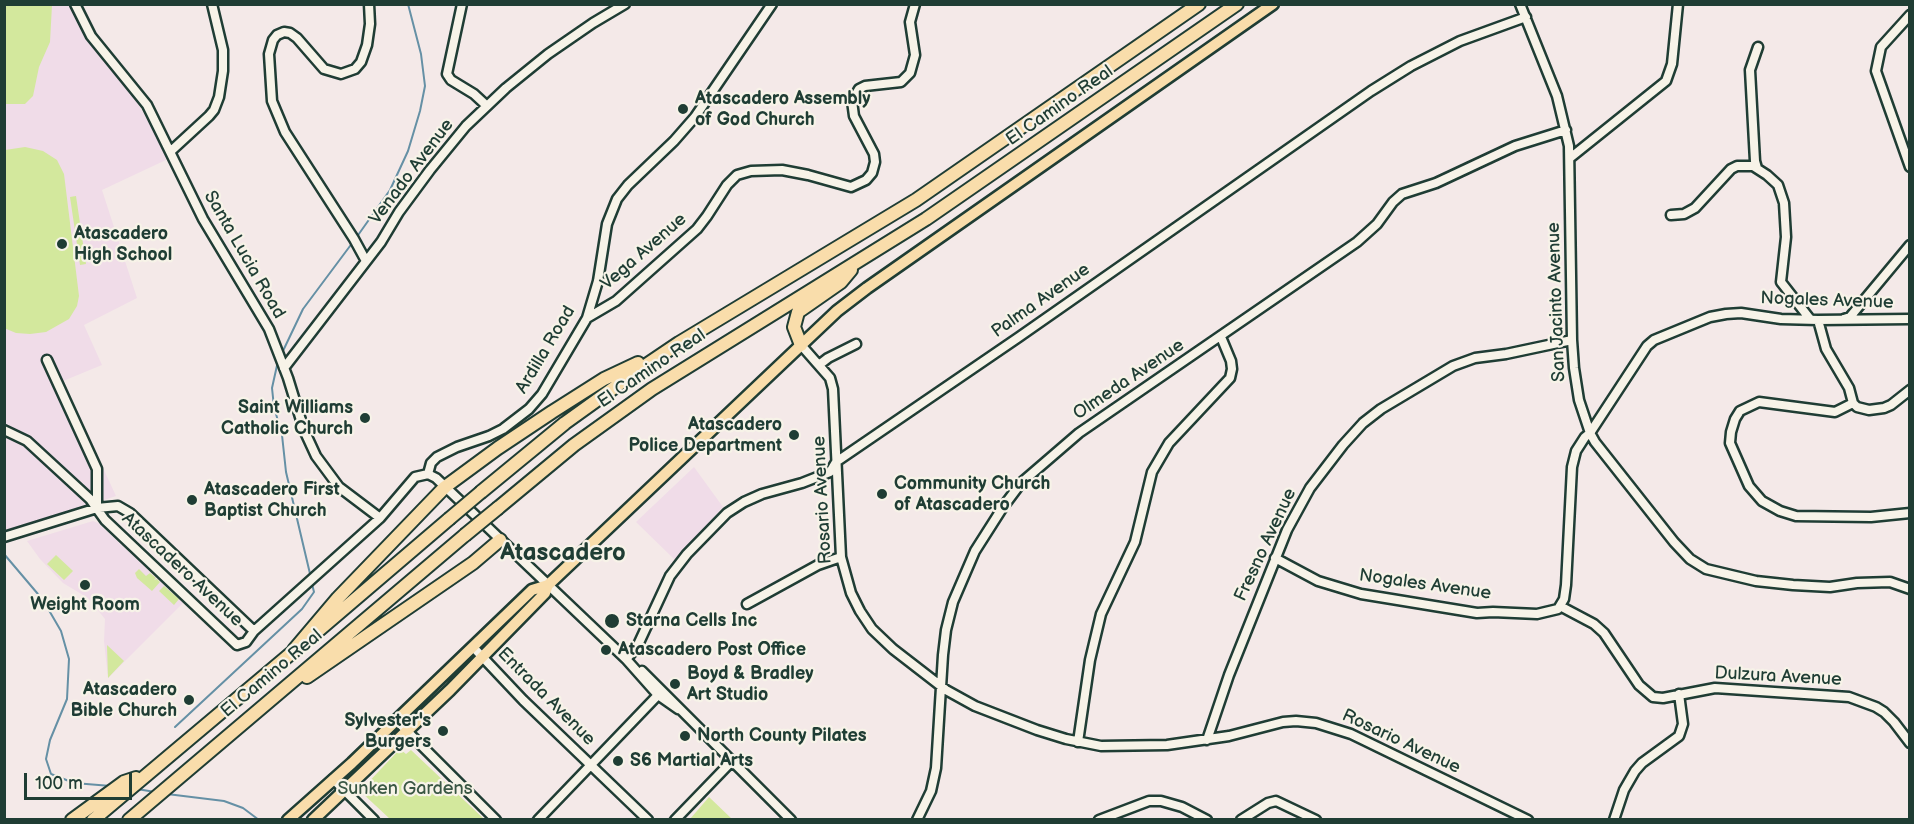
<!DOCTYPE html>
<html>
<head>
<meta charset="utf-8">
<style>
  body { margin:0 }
  #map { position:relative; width:1914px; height:824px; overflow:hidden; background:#f4e9e8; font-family:"Balsamiq Sans",sans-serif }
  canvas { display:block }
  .frame { position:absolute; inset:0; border:6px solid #1f3d34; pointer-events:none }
  .scale { position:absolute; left:24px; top:773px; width:108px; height:27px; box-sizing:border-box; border:3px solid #1f3d34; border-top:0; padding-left:8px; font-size:18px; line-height:21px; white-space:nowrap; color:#1f3d34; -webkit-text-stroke:4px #f7f3e8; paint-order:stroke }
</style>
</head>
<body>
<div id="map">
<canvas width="1914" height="824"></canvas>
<div class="frame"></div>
<div class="scale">100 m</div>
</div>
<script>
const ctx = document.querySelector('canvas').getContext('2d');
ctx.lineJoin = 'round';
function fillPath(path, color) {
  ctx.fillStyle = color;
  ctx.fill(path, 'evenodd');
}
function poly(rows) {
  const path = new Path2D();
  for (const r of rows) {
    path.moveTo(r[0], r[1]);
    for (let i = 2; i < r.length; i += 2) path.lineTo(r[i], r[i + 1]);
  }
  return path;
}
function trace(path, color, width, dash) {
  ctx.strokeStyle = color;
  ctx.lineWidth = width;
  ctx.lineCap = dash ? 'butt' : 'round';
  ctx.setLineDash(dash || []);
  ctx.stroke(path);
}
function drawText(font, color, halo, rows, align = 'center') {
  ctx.font = font + ' "Balsamiq Sans",sans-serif';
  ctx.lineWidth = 4.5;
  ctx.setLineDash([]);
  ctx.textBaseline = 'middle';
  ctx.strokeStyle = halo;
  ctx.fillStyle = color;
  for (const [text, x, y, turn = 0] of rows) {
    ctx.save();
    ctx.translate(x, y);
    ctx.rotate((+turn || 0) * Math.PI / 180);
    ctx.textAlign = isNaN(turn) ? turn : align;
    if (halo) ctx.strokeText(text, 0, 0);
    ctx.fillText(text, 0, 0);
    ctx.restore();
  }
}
const built = poly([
  [4,5,70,5,76,20,89,42,126,85,149,122,168,159,102,190,137,298,84,325,102,365,63,381,116,496,5,533],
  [694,467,723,507,675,560,636,522],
  [93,521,98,523,183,603,108,678,104,641,105,619,88,598,63,583,40,559,27,541]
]);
const green = poly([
  [4,5,52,5,50,42,39,67,33,96,25,104,5,104],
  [25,147,43,151,57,160,64,174,79,296,77,306,69,319,46,332,30,334,16,333,4,328,5,150],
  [76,196,86,264,80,265,70,197],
  [56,555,73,571,64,580,47,564],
  [139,569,146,576,150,573,156,578,154,580,157,579,160,582,152,591,137,578,135,573],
  [164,586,179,599,174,605,159,591],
  [107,645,124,661,108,678],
  [400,749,406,754,411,750,484,819,390,819,360,791],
  [709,797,732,819,690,819]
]);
const stream = poly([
  [356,238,390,190,408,151,420,111,425,86,421,54,408,4],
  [282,353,303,309,353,242],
  [278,361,272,388,274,407,282,435,286,472,311,578],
  [4,554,43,600,61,631,69,659,67,699,50,740,46,759,51,774,74,783,111,786],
  [175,727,302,609,314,592,312,584],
  [137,789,155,792],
  [167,794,224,801,243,808,259,820]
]);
const minor = poly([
  [75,4,91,36,147,105,203,219,269,329,288,378,304,430,316,456,339,487,380,518],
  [462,4,447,74,451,80,474,94,487,106],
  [1520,4,1557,96,1569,146,1572,340,1574,368,1579,400,1590,433,1595,442,1674,542,1690,559,1706,569,1756,581,1793,585,1830,587,1857,583,1890,582,1910,589],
  [1910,15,1881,47,1876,71,1910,167],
  [171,151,209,116,214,110,219,97,223,71,223,50,212,4],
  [1570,158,1666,81,1672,64,1678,4],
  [1757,168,1755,161,1750,70,1758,47],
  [1671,215,1684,214,1695,208,1731,169,1737,166,1753,166,1767,175,1778,185,1784,203,1786,237,1781,282,1810,319],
  [366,261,354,239,285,132,272,101,269,54,273,40,277,35,284,32,290,33,297,38,324,69,341,74,355,69,361,62,367,45,370,24,369,4],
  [587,318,616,301,697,229,707,216,727,185,737,175,751,171,782,170,808,175,851,187,866,180,872,173,875,162,874,154,854,116,852,101,859,89,865,86,901,82,910,73,915,55,910,22,915,4],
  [1844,319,1850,317,1910,245],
  [1818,320,1826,349,1849,388,1853,403],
  [801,345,830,378,833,389,841,557,851,593,860,611,872,629,893,649,946,690,975,706,1037,730,1066,739,1101,746,1167,745,1229,736,1283,722,1296,721,1316,723,1351,734,1528,820],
  [47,360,97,469,97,508],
  [819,365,828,358,856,344],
  [284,368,381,242,399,212,430,170,466,126,506,88,548,54,593,23,625,4],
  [1853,403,1835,412,1759,402,1740,411,1735,419,1731,432,1730,443,1749,486,1762,501,1780,511,1796,516,1871,517,1910,513],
  [1853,403,1857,407,1869,410,1884,408,1891,405,1910,390],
  [4,430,27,441,90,499,105,520,237,645,246,642,254,631,380,518,415,477,428,474,431,463,437,457,457,447,489,436,503,429,529,409,542,394,587,318,598,281,607,224,617,199,628,185,674,141,695,117,772,4],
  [428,474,436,478,626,659,658,695,678,709],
  [4,537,97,508,118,506,130,513,254,631],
  [1275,558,1318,581,1361,594,1477,613,1493,612,1537,614,1558,609,1564,599,1566,585,1572,467,1576,451,1585,437,1590,433,1647,346,1654,340,1710,317,1726,314,1741,313,1781,319,1818,320,1910,319],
  [747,604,818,565,841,557],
  [1560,606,1594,624,1604,633,1639,685,1653,697,1663,698,1715,688,1849,697,1876,707,1884,712,1894,722,1910,743],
  [473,647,523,700,648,820],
  [626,659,637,647,670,576,687,554,727,513,744,502,762,494,802,483,830,472,836,462,1019,337,1371,91,1411,66,1460,41,1526,17],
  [642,671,791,820],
  [396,720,496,820],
  [1207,740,1229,675,1287,530,1310,488,1343,445,1363,423,1381,409,1453,366,1475,358,1506,354,1572,340],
  [1078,742,1090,660,1101,614,1135,542,1152,472,1169,443,1230,378,1232,369,1231,361,1221,337],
  [333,779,374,820],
  [538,820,658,695],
  [675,820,732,761],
  [917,820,931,791,936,768,943,655,946,630,953,602,975,551,1003,507,1021,483,1079,433,1357,242,1377,224,1393,202,1402,194,1436,183,1515,146,1566,130],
  [1099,820,1149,801,1161,801,1182,807,1207,820],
  [1241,820,1268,803,1276,801,1316,820],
  [1614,820,1624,790,1635,771,1642,763,1679,736,1683,724,1679,694]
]);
const major = poly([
  [288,820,352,763,532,590,548,585],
  [313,820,450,690,545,593,548,585,837,311,867,288,1273,4]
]);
const highway = poly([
  [801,345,794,327,798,312,841,282,851,270],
  [481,492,565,423,636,372,679,343,916,200,1199,4],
  [498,508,574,445,652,389,926,219,1237,4],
  [319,630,449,519],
  [294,650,338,598,445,487,498,448,552,412,604,379,638,363],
  [307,677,473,563,500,540],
  [72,820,124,782,136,778],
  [93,820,301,645],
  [129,820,465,535]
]);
const highwayBridge = poly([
  [449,519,481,492],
  [465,535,498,508]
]);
const markers = [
  [683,109,6,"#1f3d34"],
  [62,244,6,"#1f3d34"],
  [365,418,6,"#1f3d34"],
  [794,435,6,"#1f3d34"],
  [882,494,6,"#1f3d34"],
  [192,500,6,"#1f3d34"],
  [85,585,6,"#1f3d34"],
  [612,621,8,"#1f3d34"],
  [606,650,6,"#1f3d34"],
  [675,684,6,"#1f3d34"],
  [189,700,6,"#1f3d34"],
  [443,731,6,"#1f3d34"],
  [685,736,6,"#1f3d34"],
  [618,761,6,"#1f3d34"]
];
const poiNames = [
  ["Atascadero Assembly",695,99],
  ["of God Church",695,120],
  ["Atascadero",74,234],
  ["High School",74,255],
  ["Saint Williams",353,408,"right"],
  ["Catholic Church",353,429,"right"],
  ["Atascadero",782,425,"right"],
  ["Police Department",782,446,"right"],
  ["Community Church",894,484],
  ["of Atascadero",894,505],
  ["Atascadero First",204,490],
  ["Baptist Church",204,511],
  ["Weight Room",85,605,"center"],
  ["Starna Cells Inc",626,621],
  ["Atascadero Post Office",618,650],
  ["Boyd & Bradley",687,674],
  ["Art Studio",687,695],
  ["Atascadero",177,690,"right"],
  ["Bible Church",177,711,"right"],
  ["Sylvester's",431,721,"right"],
  ["Burgers",431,742,"right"],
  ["North County Pilates",697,736],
  ["S6 Martial Arts",630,761]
];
const streetNames = [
  ["El Camino Real",1060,106,-35],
  ["Venado Avenue",412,172,-53],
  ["Vega Avenue",644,252,-41],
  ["Santa Lucia Road",244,255,60],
  ["Palma Avenue",1041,301,-35],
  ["Nogales Avenue",1827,301,2],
  ["San Jacinto Avenue",1557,302,-92],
  ["Ardilla Road",546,350,-59],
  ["El Camino Real",652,369,-34],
  ["Olmeda Avenue",1129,380,-34],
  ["Rosario Avenue",823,500,-93],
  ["Fresno Avenue",1266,545,-65],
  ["Atascadero Avenue",182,570,43],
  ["Nogales Avenue",1425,585,8],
  ["El Camino Real",272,674,-40],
  ["Dulzura Avenue",1778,677,3],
  ["Entrada Avenue",546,697,45],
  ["Rosario Avenue",1401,742,25]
];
const parkNames = [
  ["Sunken Gardens",405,789]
];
const districtNames = [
  ["Atascadero",563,554]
];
fillPath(built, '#f0dce8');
fillPath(green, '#d3e89d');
trace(stream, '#6590a5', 2);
trace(minor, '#1f3d34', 13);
trace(major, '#1f3d34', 15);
trace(highway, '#1f3d34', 16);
trace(minor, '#f7f3e8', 8);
trace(major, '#f9ddab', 10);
trace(highway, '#f9ddab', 12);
trace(highwayBridge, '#1f3d34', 16, []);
trace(highwayBridge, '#f9ddab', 12);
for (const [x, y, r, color] of markers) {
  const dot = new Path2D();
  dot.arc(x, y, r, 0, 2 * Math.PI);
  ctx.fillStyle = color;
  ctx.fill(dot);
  trace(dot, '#f7f3e8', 2);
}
drawText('bold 18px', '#1f3d34', '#f7f3e8', poiNames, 'left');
drawText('18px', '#1f3d34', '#f7f3e8', streetNames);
drawText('18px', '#3a5744', '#f7f3e8', parkNames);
drawText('bold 24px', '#1f3d34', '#f7f3e8', districtNames);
</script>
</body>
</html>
